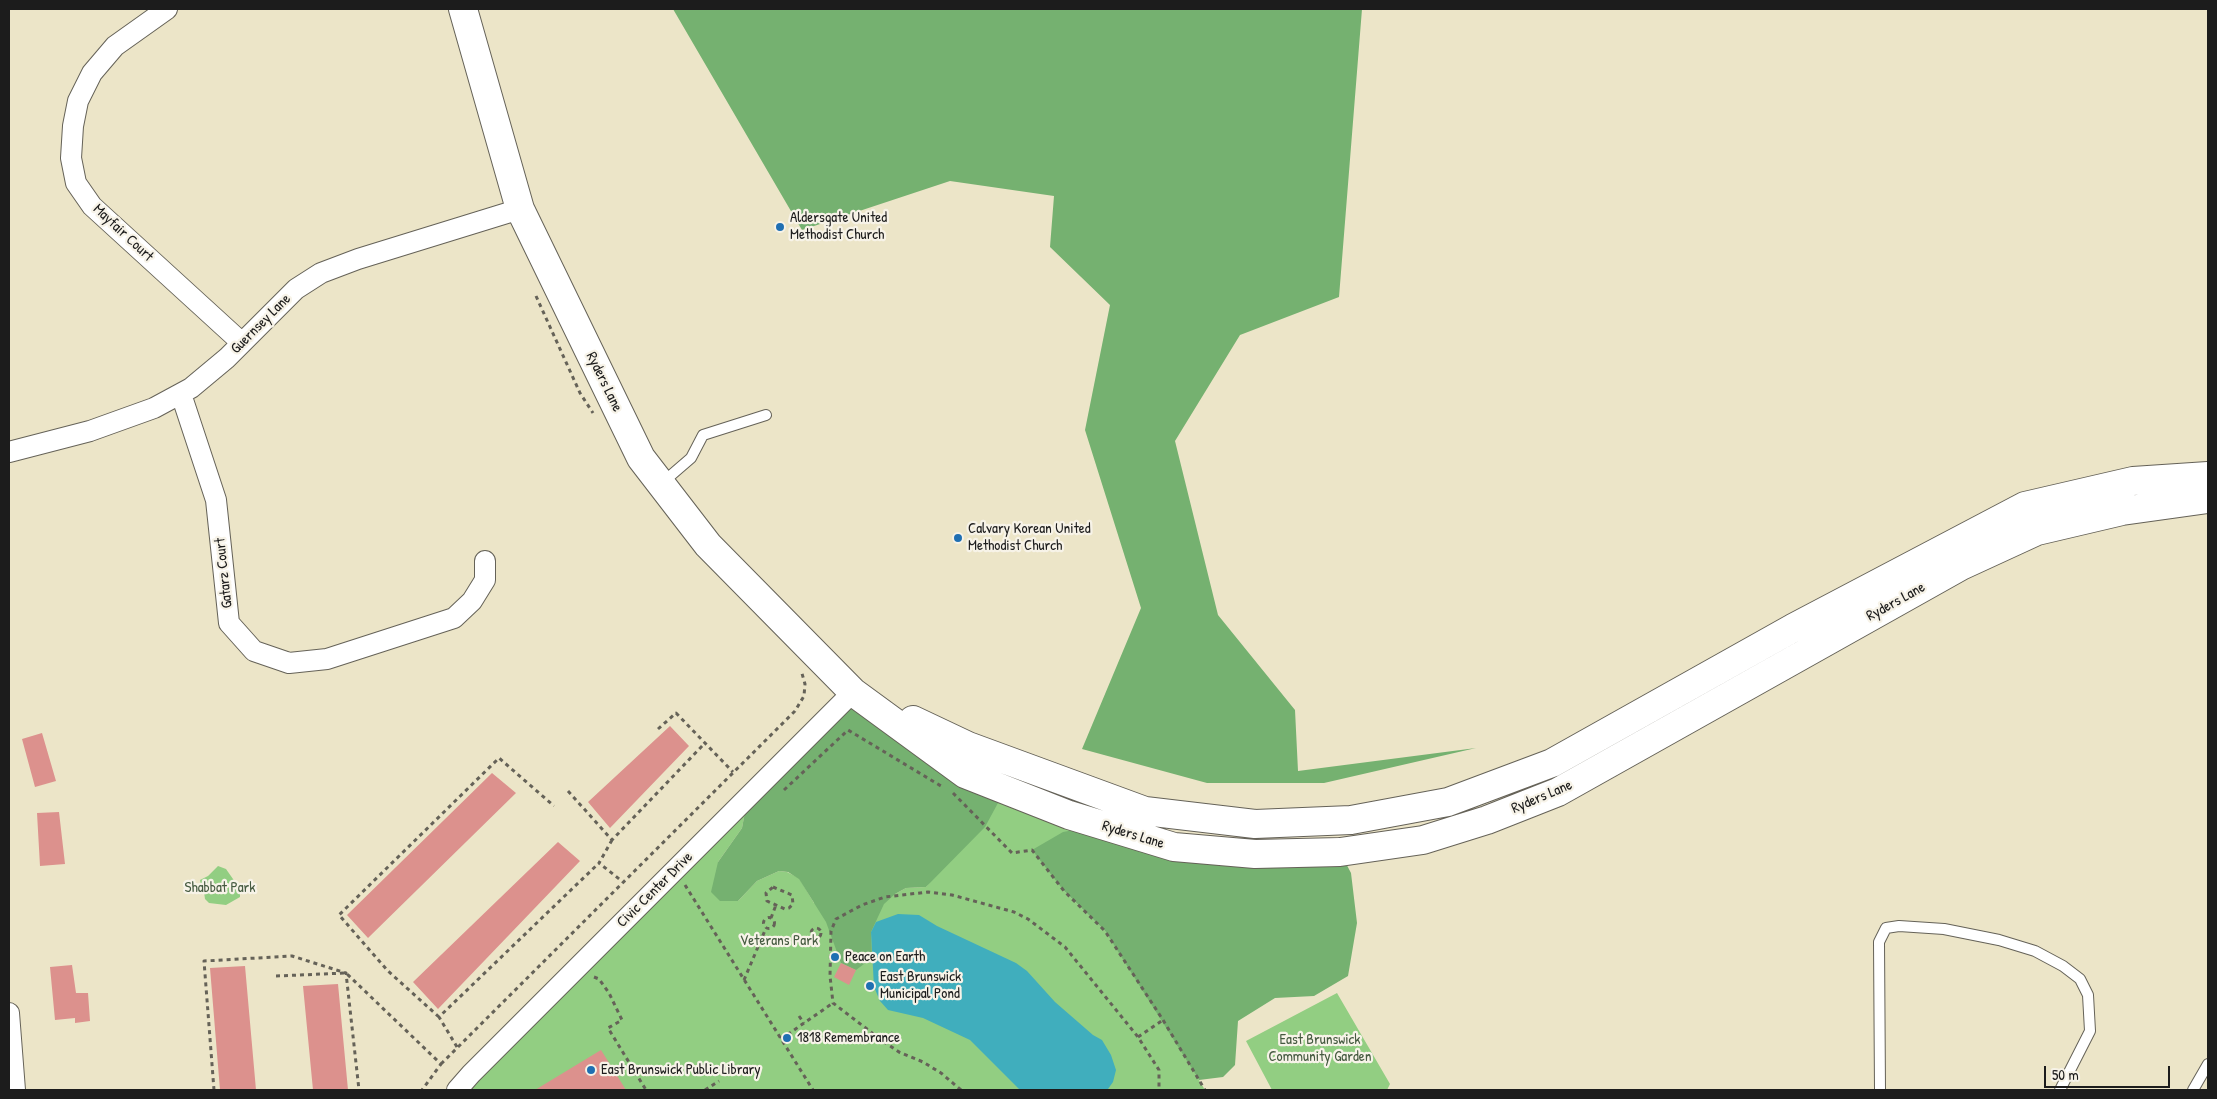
<!DOCTYPE html>
<html>
<head>
<meta charset="utf-8">
<style>
  body { margin:0 }
  #map { position:relative; width:2217px; height:1099px; overflow:hidden; background:#ece5c8; font-family:"Patrick Hand",sans-serif }
  canvas { display:block }
  .frame { position:absolute; inset:0; border:10px solid #1c1c1c; pointer-events:none }
  .scale { position:absolute; left:2044px; top:1066px; width:126px; height:22px; box-sizing:border-box; border:2px solid #1c1c1c; border-top:0; padding-left:6px; font-size:15px; line-height:18px; white-space:nowrap; color:#1c1c1c; -webkit-text-stroke:4px #f7f3e8; paint-order:stroke }
</style>
</head>
<body>
<div id="map">
<canvas width="2217" height="1099"></canvas>
<div class="frame"></div>
<div class="scale">50 m</div>
</div>
<script>
const ctx = document.querySelector('canvas').getContext('2d');
ctx.lineJoin = 'round';
function fillPath(path, color) {
  ctx.fillStyle = color;
  ctx.fill(path, 'evenodd');
}
function poly(rows) {
  const path = new Path2D();
  for (const r of rows) {
    if (r.length === 3) {
      path.moveTo(r[0] + r[2], r[1]);
      path.arc(r[0], r[1], r[2], 0, 2 * Math.PI);
      continue;
    }
    path.moveTo(r[0], r[1]);
    for (let i = 2; i < r.length; i += 2) path.lineTo(r[i], r[i + 1]);
  }
  return path;
}
function trace(path, color, width, dash) {
  ctx.strokeStyle = color;
  ctx.lineWidth = width;
  ctx.lineCap = dash ? 'butt' : 'round';
  ctx.setLineDash(dash || []);
  ctx.stroke(path);
}
function drawText(font, color, halo, rows, align = 'center') {
  ctx.font = font + ' "Patrick Hand",sans-serif';
  ctx.lineWidth = 4.5;
  ctx.setLineDash([]);
  ctx.textBaseline = 'middle';
  ctx.strokeStyle = halo;
  ctx.fillStyle = color;
  for (const [text, x, y, turn = 0] of rows) {
    ctx.save();
    ctx.translate(x, y);
    ctx.rotate((+turn || 0) * Math.PI / 180);
    ctx.textAlign = isNaN(turn) ? turn : align;
    if (halo) ctx.strokeText(text, 0, 0);
    ctx.fillText(text, 0, 0);
    ctx.restore();
  }
}
const green = poly([
  [1005,790,1100,825,1064,891,1105,931,1163,1020,1205,1090,457,1090,748,796,742,828,718,862,738,901,757,881,779,871,787,872,799,878,814,903,895,894,906,888,926,887],
  [218,866,226,869,240,889,240,897,226,905,209,903,205,899,204,892,201,887,200,880,208,876],
  [1337,993,1390,1084,1387,1090,1272,1090,1246,1041]
]);
const forest = poly([
  [673,9,1362,9,1339,297,1240,335,1175,441,1218,615,1295,710,1298,771,1476,748,1324,783,1207,783,1082,749,1141,608,1085,430,1110,305,1050,247,1054,196,950,181,802,230],
  [853,692,1005,790,985,827,926,887,906,888,895,894,884,904,871,932,872,958,856,970,841,963,826,922,799,879,788,872,779,871,757,881,738,901,720,901,711,892,718,862,742,828,748,796],
  [1100,825,1175,847,1340,852,1351,873,1357,923,1348,976,1314,996,1275,998,1238,1021,1235,1065,1223,1077,1199,1080,1105,931,1064,891,1032,850,1063,832]
]);
const water = poly([
  [898,914,919,915,937,926,1016,963,1027,971,1055,1002,1093,1035,1102,1040,1111,1055,1116,1070,1113,1082,1108,1089,1020,1090,970,1040,923,1018,888,1010,880,1001,874,987,871,932,876,922]
]);
const building = poly([
  [670,726,689,746,610,828,588,802],
  [42,733,56,781,35,787,22,739],
  [492,773,516,793,368,938,347,915],
  [59,812,65,864,40,866,37,813],
  [558,842,580,861,438,1009,413,982],
  [841,963,856,970,849,985,834,977],
  [72,965,76,993,88,993,90,1021,75,1023,75,1018,55,1020,50,967],
  [245,966,256,1090,220,1090,210,968],
  [338,984,348,1090,313,1090,303,986],
  [601,1050,626,1090,535,1090]
]);
const path = poly([
  [536,296,580,393,593,413],
  [658,729,676,713,733,772],
  [784,790,848,730,941,786],
  [568,791,612,840,705,743],
  [953,793,1012,853,1032,850,1064,891,1105,931,1163,1020,1205,1090],
  [612,840,599,863,623,882],
  [685,885,813,1090],
  [773,887,792,895,793,904,789,908,785,909,767,901,766,893,773,887],
  [769,923,5.5],
  [771,918,776,905],
  [816,933,5],
  [276,976,346,973,441,1064,422,1090],
  [594,977,599,979,609,993,622,1020,608,1028,646,1090],
  [744,980,766,928],
  [799,1016,804,1023],
  [439,1017,388,971,339,915,499,758,554,806],
  [1138,1037,1163,1020],
  [781,1039,833,1003],
  [457,1047,439,1017,599,863],
  [441,1064,795,711,804,696,805,684,801,670],
  [214,1090,204,961,292,956,346,973,359,1090],
  [705,1090,719,1081],
  [961,1090,941,1073,923,1062,899,1052,880,1039,833,1003,830,976,831,931,836,919,862,905,885,897,928,892,952,895,1014,912,1028,919,1065,947,1138,1037,1159,1070,1159,1090]
]);
const lane = poly([
  [662,483,691,458,703,435,766,415],
  [1880,1090,1879,942,1886,928,1899,926,1944,929,1999,940,2035,951,2063,966,2080,979,2088,995,2090,1031,2060,1090],
  [2193,1090,2208,1064]
]);
const street = poly([
  [167,9,115,46,92,73,78,101,73,126,71,158,76,183,92,206,242,343],
  [181,394,216,500,229,623,254,651,289,663,327,659,454,618,472,601,485,580,485,561],
  [9,452,90,431,154,408,191,388,227,358,296,289,321,273,358,259,520,209],
  [9,1013,15,1090],
  [457,1090,471,1074,853,692]
]);
const secondary = poly([
  [463,9,520,209,641,458,708,545,853,692,965,774,1069,815,1174,847,1255,854,1340,852,1423,840,1487,820,1558,792,1961,566,2037,531,2122,511,2208,499],
  [913,720,968,746,1145,811,1255,824,1351,820,1448,802,1552,763,1793,628,2025,506,2133,481,2208,476]
]);
const markers = [
  [780,227,5,"#1f6fb2"],
  [958,538,5,"#1f6fb2"],
  [835,957,5,"#1f6fb2"],
  [870,986,5,"#1f6fb2"],
  [787,1038,5,"#1f6fb2"],
  [591,1070,5,"#1f6fb2"]
];
const poiNames = [
  ["Aldersgate United",790,218],
  ["Methodist Church",790,235],
  ["Calvary Korean United",968,529],
  ["Methodist Church",968,546],
  ["Peace on Earth",845,957],
  ["East Brunswick",880,977],
  ["Municipal Pond",880,994],
  ["1818 Remembrance",797,1038],
  ["East Brunswick Public Library",601,1070]
];
const streetNames = [
  ["Mayfair Court",123,233,43],
  ["Guernsey Lane",261,324,-45],
  ["Ryders Lane",604,382,64],
  ["Gatarz Court",224,573,-96],
  ["Ryders Lane",1896,602,-29],
  ["Ryders Lane",1542,797,-23],
  ["Ryders Lane",1133,835,17],
  ["Civic Center Drive",655,890,-45]
];
const parkNames = [
  ["Shabbat Park",220,888],
  ["Veterans Park",779,941],
  ["East Brunswick",1320,1040],
  ["Community Garden",1320,1057]
];
fillPath(green, '#92ce82');
fillPath(forest, '#75b170');
fillPath(water, '#40aebd');
fillPath(building, '#dc918d');
trace(lane, '#656258', 12);
trace(street, '#656258', 22);
trace(secondary, '#656258', 30);
trace(path, '#656258', 3, [4, 4]);
trace(lane, '#fff', 10);
trace(street, '#fff', 20);
trace(secondary, '#fff', 28);
for (const [x, y, r, color] of markers) {
  const dot = new Path2D();
  dot.arc(x, y, r, 0, 2 * Math.PI);
  ctx.fillStyle = color;
  ctx.fill(dot);
  trace(dot, '#f7f3e8', 2);
}
drawText('15px', '#1c1c1c', '#f7f3e8', poiNames, 'left');
drawText('15px', '#1c1c1c', '#f7f3e8', streetNames);
drawText('15px', '#455a40', '#f7f3e8', parkNames);
</script>
</body>
</html>
